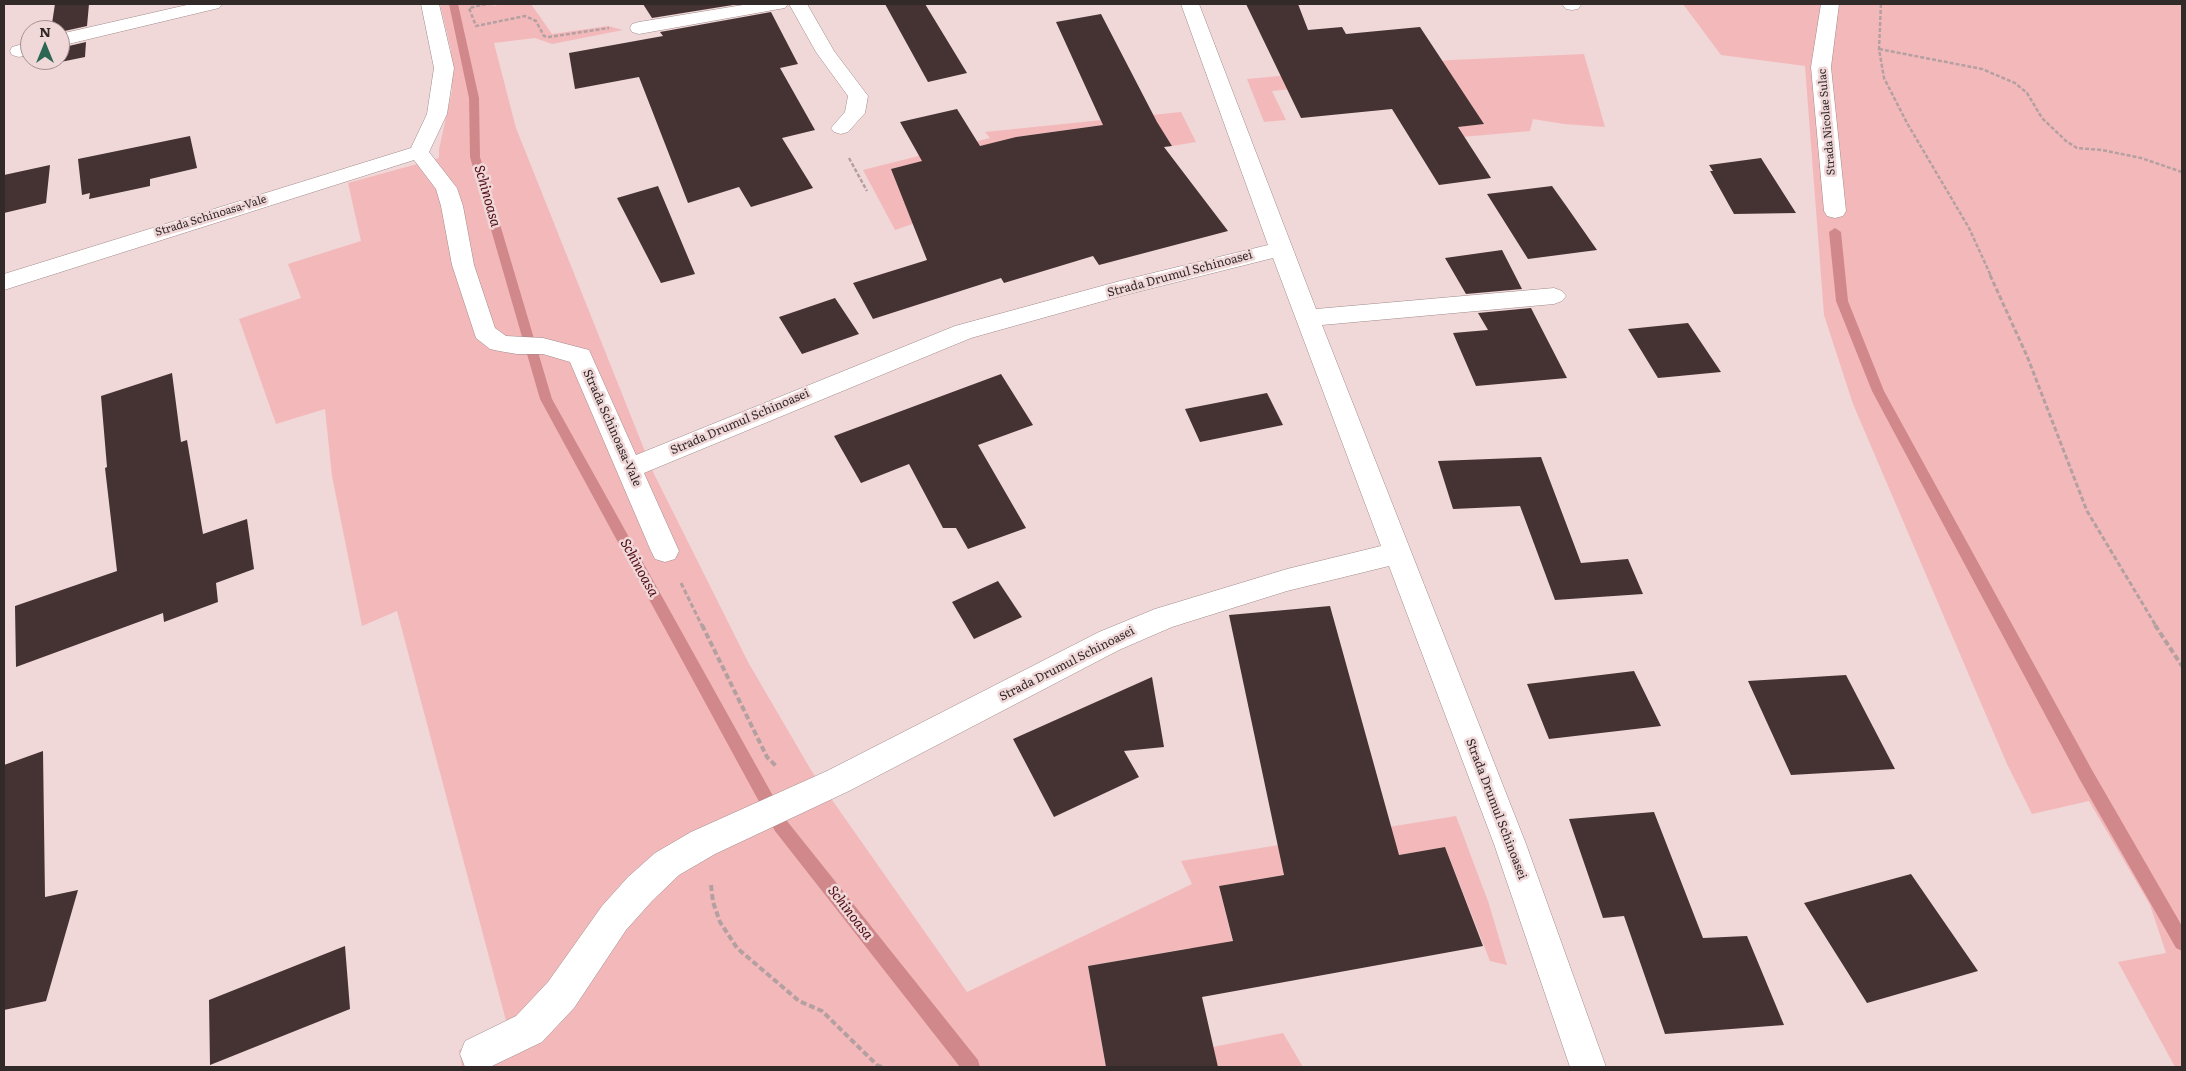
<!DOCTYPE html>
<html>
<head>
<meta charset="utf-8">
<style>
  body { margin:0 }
  #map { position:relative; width:2186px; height:1071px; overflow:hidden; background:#f0d7d8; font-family:Literata,serif }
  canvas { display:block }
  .frame { position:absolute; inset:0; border:5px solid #322929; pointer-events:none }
  .north { position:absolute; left:20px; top:20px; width:50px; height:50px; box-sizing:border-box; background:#f0d7d8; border:1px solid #a49192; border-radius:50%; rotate:0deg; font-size:14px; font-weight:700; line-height:20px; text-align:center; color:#322929 }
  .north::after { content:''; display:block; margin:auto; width:18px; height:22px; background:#2b6752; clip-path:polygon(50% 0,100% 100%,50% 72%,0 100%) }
</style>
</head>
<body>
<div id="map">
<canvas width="2186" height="1071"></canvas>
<div class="frame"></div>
<div class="north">N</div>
</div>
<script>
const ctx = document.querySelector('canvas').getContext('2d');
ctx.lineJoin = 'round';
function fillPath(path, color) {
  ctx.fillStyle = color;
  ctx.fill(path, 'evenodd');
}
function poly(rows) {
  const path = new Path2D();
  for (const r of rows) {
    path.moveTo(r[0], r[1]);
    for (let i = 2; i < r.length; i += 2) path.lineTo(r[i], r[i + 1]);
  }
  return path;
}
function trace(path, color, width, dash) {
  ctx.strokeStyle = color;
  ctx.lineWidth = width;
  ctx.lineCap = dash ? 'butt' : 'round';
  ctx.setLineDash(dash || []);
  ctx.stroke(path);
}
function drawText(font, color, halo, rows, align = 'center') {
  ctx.font = font + ' Literata,serif';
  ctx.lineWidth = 5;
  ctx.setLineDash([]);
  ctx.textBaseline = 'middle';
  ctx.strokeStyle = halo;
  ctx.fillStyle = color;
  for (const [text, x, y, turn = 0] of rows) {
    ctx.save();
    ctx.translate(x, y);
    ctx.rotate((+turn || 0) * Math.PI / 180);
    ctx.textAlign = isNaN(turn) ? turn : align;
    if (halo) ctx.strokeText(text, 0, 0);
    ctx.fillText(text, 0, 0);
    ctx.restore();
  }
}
const green = poly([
  [440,4,492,4,494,6,501,4,531,4,552,34,608,26,623,30,552,44,535,38,494,43,516,128,654,474,748,662,811,770,967,992,1192,884,1181,861,1456,816,1489,904,1507,965,1490,961,1445,847,1219,886,1241,976,1190,948,1088,966,1106,1067,462,1067,459,1050,509,1032,397,611,362,626,332,476,325,409,276,424,239,319,301,298,288,264,361,241,348,183,439,158,439,149,452,91,451,50],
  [1683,4,2182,4,2182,1067,2175,1067,2118,962,2166,953,2150,905,2089,801,2032,814,2007,764,1853,404,1824,315,1805,66,1721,55],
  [1584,54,1605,127,1564,124,1533,119,1530,131,1439,139,1433,130,1483,124,1468,101,1347,83,1272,91,1286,120,1264,122,1247,79,1451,60],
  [1181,112,1196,142,1172,146,1153,118,1016,137,892,169,927,219,895,230,863,170,990,138,985,132],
  [1283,1033,1303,1067,1218,1067,1213,1047]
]);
const stream = poly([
  [449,4,458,4,479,98,480,157,552,399,787,821,978,1060,980,1067,960,1067,775,831,540,399,470,157,469,98,449,4],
  [1835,228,1841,232,1848,301,1884,391,2092,770,2182,926,2182,951,2176,948,2080,780,1872,391,1836,301,1829,232,1835,228]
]);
const building = poly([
  [55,4,89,4,87,26,60,32,60,30,51,30],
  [643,4,739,4,652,18],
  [885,4,925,4,967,73,928,82],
  [1246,4,1298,4,1308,30,1342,27,1346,34,1420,27,1484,124,1458,127,1491,178,1439,185,1392,109,1301,118],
  [771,12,798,64,780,68,815,130,782,138,813,188,751,207,739,187,688,203,639,77,575,89,569,53,663,36,660,32],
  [1101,14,1157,122,1172,146,1164,147,1228,231,1099,265,1093,256,1004,283,1001,278,873,319,853,283,927,260,891,169,922,161,900,122,957,109,980,146,1016,137,1103,125,1056,22],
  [86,42,85,57,46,65,47,60,60,60,60,48],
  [190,136,197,168,150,179,150,186,89,199,90,193,82,195,78,159],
  [1761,158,1796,213,1734,214,1710,171,1713,171,1709,165],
  [50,165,46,203,4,213,4,175],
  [658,186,695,274,661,283,617,198],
  [1552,186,1567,207,1597,250,1528,259,1487,194],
  [1502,250,1522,289,1466,294,1445,258],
  [835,298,859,334,802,354,779,317],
  [1531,308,1567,378,1476,386,1453,333,1488,330,1478,313],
  [1688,323,1721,372,1658,378,1628,329],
  [172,373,181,442,187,440,203,534,247,519,254,569,216,583,218,602,164,622,163,613,16,667,15,606,117,571,105,468,107,467,101,396],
  [1001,374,1033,425,978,445,1026,528,968,549,956,528,943,528,909,464,861,483,834,436],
  [1267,393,1283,425,1200,442,1185,409],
  [1541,457,1581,563,1628,559,1643,594,1555,600,1520,506,1453,509,1438,461],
  [998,581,1022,617,974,639,952,602],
  [1330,606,1399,855,1445,847,1483,946,1202,997,1218,1067,1106,1067,1088,966,1233,941,1219,886,1284,875,1229,615],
  [1634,671,1661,726,1549,739,1527,684],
  [1846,675,1895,769,1791,775,1748,681],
  [1152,677,1164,747,1124,751,1139,777,1054,817,1013,739],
  [43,751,45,897,78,890,46,1001,4,1010,4,765],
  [1654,812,1703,938,1747,936,1784,1025,1665,1034,1624,916,1603,918,1569,819],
  [1911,874,1978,971,1867,1003,1804,903],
  [345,946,350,1009,210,1065,209,1000]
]);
const pathFar2 = poly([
  [486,4,469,8,476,26,525,16,536,21,544,36,549,37,609,28],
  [1881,4,1879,49,1884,78,1907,123,1969,228,1991,276],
  [1879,49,1982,69,2015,83,2027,93,2042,118,2066,141,2077,148,2102,150,2141,158,2182,172],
  [849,158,867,191]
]);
const pathFar1 = poly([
  [1990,275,2027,356,2087,511,2156,626],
  [681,583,702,626]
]);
const path = poly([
  [702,625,767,757,777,767],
  [2155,625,2182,666],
  [711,885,713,902,720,922,737,948,799,1001,822,1011,877,1065,882,1067]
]);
const minor = poly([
  [191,4,222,4,219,8,60,46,60,34,191,4],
  [421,4,439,4,454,68,447,114,429,152,457,188,463,206,474,265,495,328,506,336,543,338,589,350,636,455,955,326,1120,281,1268,245,1181,4,1199,4,1316,309,1554,288,1562,291,1566,296,1562,301,1554,304,1322,325,1526,844,1606,1067,1570,1067,1494,844,1389,566,1287,591,1172,627,1119,650,849,791,715,854,679,875,652,901,626,930,574,1008,542,1042,490,1067,465,1067,460,1054,465,1041,516,1016,548,982,602,906,628,877,655,853,691,832,827,771,1099,632,1155,609,1287,569,1381,546,1273,258,1121,296,971,338,644,473,679,551,675,559,665,562,655,559,651,551,570,362,543,354,517,354,499,351,490,349,476,338,452,265,441,206,436,189,414,160,4,290,4,274,411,148,427,114,434,68,421,4],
  [749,4,788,4,785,8,779,9,639,34,632,32,630,28,632,24,639,22,749,4],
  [789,4,807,4,834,51,868,96,865,113,848,132,841,134,834,132,831,128,845,112,848,96,816,52,789,4],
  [1562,4,1580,4,1581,5,1578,9,1572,10,1566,9,1562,4],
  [1821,4,1839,4,1831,67,1846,211,1843,216,1835,218,1827,216,1824,211,1811,67,1821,4],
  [30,42,30,54,19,57,12,55,10,51,12,47,30,42]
]);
const farStreetnames = [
  ["Strada Nicolae Sulac",1827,122,-95],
  ["Strada Schinoasa-Vale",211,216,-17]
];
const streetNames = [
  ["Strada Drumul Schinoasei",1180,274,-15],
  ["Strada Drumul Schinoasei",740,422,-23],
  ["Strada Schinoasa-Vale",612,428,66],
  ["Strada Drumul Schinoasei",1067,664,-27],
  ["Strada Drumul Schinoasei",1496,809,69]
];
const waterNames = [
  ["Schinoasa",487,196,74],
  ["Schinoasa",639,568,61],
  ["Schinoasa",850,913,52]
];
fillPath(green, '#f3b9ba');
fillPath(stream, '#d1888b');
fillPath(building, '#453232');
trace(minor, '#a18b8b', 1);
trace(pathFar2, '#b4a0a1', 2.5, [4, 2]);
trace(pathFar1, '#b4a0a1', 3, [5, 2.5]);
trace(path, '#b4a0a1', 4, [6, 3]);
fillPath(minor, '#fff');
drawText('11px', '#322929', '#f0d7d8', farStreetnames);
drawText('12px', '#322929', '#f0d7d8', streetNames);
drawText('italic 14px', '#4f0d17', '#f0d7d8', waterNames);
</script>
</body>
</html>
